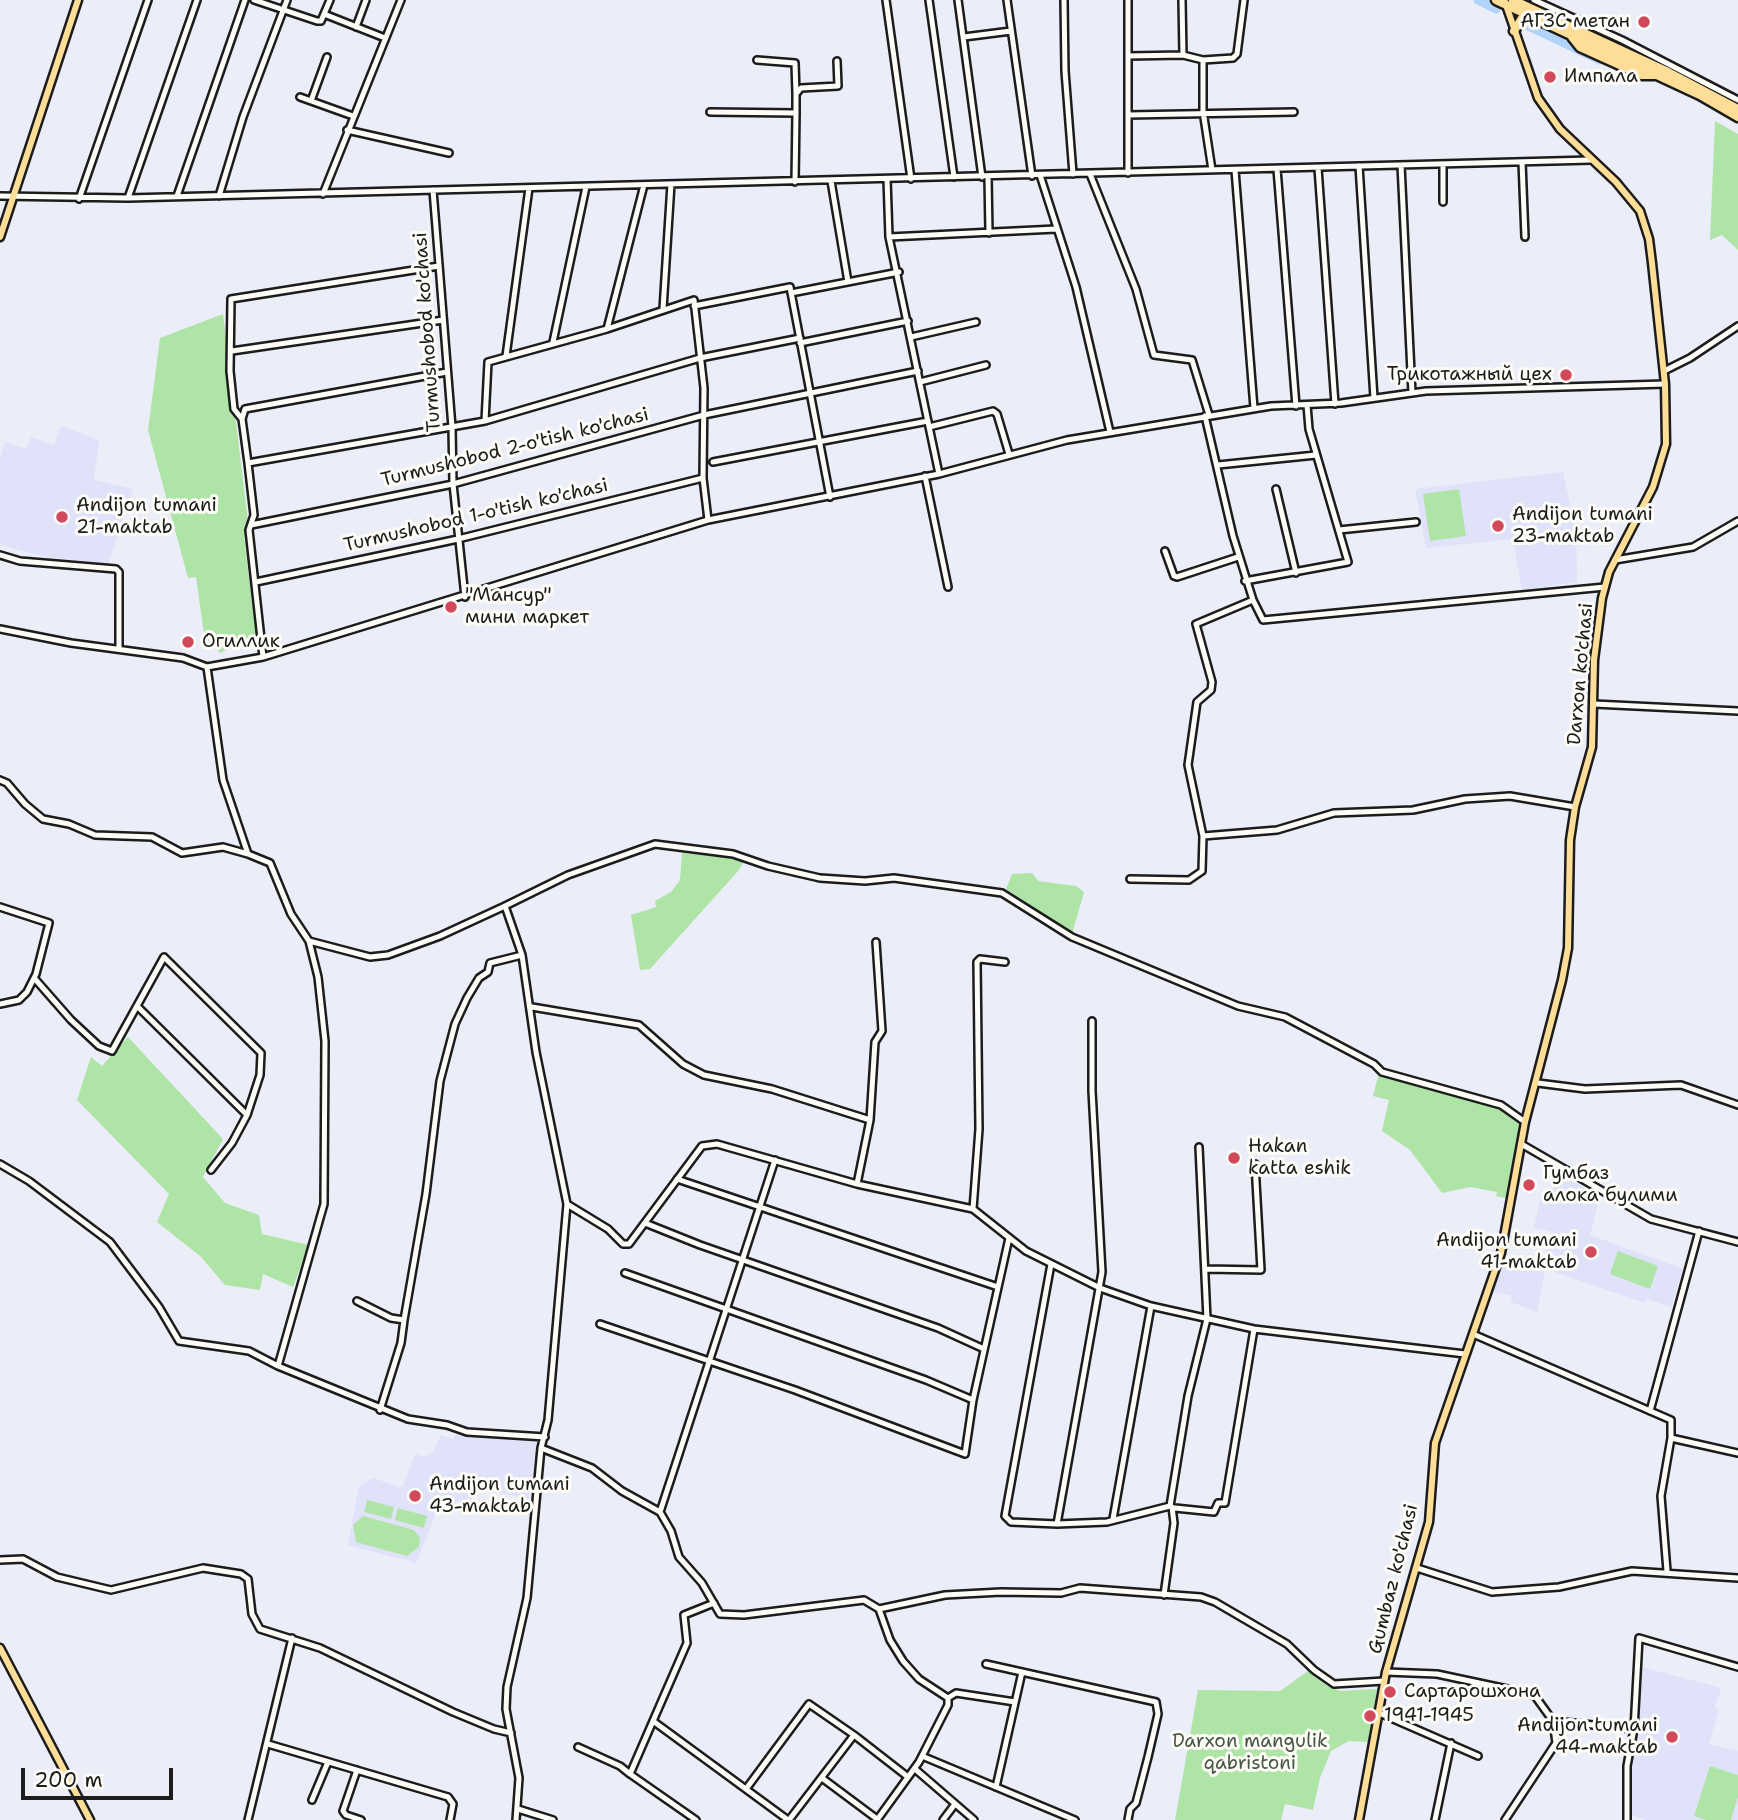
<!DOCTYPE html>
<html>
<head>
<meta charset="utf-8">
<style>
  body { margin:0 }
  #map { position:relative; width:1738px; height:1820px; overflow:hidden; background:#ebedf8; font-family:"Shantell Sans",sans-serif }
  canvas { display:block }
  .scale { position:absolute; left:21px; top:1768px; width:152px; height:32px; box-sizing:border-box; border:4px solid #1c1c1c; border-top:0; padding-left:9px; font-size:21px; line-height:24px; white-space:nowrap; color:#1c1c1c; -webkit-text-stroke:5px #fdfcf7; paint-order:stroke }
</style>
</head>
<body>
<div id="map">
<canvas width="1738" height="1820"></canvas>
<div class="scale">200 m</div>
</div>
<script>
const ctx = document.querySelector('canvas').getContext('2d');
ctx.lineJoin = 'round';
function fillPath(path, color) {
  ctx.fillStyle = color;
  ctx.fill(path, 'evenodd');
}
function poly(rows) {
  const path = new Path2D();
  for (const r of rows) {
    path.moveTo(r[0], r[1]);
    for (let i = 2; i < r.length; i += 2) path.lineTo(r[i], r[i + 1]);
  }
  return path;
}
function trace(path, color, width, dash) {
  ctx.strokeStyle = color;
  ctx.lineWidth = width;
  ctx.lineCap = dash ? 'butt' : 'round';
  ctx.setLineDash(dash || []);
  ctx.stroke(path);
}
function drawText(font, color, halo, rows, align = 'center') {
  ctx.font = font + ' "Shantell Sans",sans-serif';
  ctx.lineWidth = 6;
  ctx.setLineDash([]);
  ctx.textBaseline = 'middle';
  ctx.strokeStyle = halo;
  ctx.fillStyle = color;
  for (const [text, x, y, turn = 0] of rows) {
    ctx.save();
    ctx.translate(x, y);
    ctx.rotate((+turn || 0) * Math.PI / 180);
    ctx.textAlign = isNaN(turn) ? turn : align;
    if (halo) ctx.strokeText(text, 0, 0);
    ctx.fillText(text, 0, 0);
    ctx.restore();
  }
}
const built = poly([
  [61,426,99,440,94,480,133,489,108,565,51,558,0,545,0,460,5,442,26,449,31,437,54,445],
  [1563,472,1576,533,1577,582,1522,590,1513,539,1426,548,1415,489],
  [1557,1173,1600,1196,1590,1235,1683,1269,1671,1307,1647,1299,1645,1303,1543,1268,1551,1231,1534,1228,1541,1195,1551,1197],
  [1504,1263,1545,1272,1537,1312,1511,1302,1512,1296,1493,1292],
  [458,1431,466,1436,538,1441,529,1498,475,1490,471,1503,459,1500,456,1507,441,1501,416,1563,348,1545,359,1486,373,1478,400,1487,403,1486,415,1454,425,1457,433,1452,441,1435,453,1439],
  [1638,1666,1721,1688,1715,1708,1719,1710,1709,1744,1738,1751,1738,1820,1646,1820,1628,1814,1628,1766]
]);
const green = poly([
  [1715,121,1738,134,1738,250,1722,235,1710,240],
  [223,314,248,522,244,536,257,644,243,648,239,645,219,653,215,639,205,641,196,577,188,578,148,430,160,338],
  [1459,489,1466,536,1430,541,1423,494],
  [682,853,730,856,744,861,739,870,650,969,640,970,631,915,656,907,655,901,671,892,680,880],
  [1032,873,1038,881,1076,886,1084,892,1072,934,1006,889,1012,874],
  [128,1037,223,1139,203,1177,225,1203,259,1215,262,1234,309,1245,293,1287,263,1274,260,1290,225,1285,200,1256,157,1222,169,1194,77,1100,91,1057,102,1066],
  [1379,1073,1495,1106,1519,1124,1506,1198,1496,1196,1497,1192,1470,1187,1442,1193,1410,1150,1382,1131,1389,1100,1373,1096],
  [1618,1251,1658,1266,1650,1289,1610,1274],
  [367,1500,394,1507,391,1519,364,1512],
  [398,1508,427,1516,424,1528,395,1520],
  [363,1516,414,1530,420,1538,419,1547,407,1556,356,1542,353,1525],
  [1308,1671,1327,1686,1341,1691,1377,1689,1368,1742,1349,1741,1331,1751,1320,1778,1313,1810,1285,1804,1281,1820,1175,1820,1198,1690,1280,1691],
  [1710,1766,1738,1775,1738,1797,1731,1820,1706,1820,1694,1816]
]);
const river = poly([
  [1478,0,1496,9],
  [1524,24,1600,60]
]);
const minor = poly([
  [254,0,317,21,321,21,330,0],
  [886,0,911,179],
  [929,0,954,177],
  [958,0,982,177],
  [1007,0,1032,176],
  [1064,0,1065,71,1073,174],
  [1128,0,1128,173],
  [1182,0,1183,55],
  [1534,0,1622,40,1738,100],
  [324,14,385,38],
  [356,27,366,0],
  [964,37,1011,31],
  [1128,56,1183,55,1203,60],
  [757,60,795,63,796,94],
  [300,97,353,116],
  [311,101,327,57],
  [710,112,796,113,795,182],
  [796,113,796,94,801,88,838,86,837,61],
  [1128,115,1294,112],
  [347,130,449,153],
  [1522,162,1525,237],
  [1443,164,1443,202],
  [1401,165,1412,393],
  [1359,166,1374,398],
  [1318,168,1335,404],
  [1277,169,1296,406],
  [1212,170,1203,111,1203,60,1233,58,1237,54,1244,0],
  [1235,170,1254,408],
  [1090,174,1136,289,1154,355,1192,360,1209,415],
  [1040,175,1076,287,1110,432],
  [988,177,989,233],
  [887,179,889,237,939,474],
  [831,181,848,282],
  [433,190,452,427,453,484,465,597],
  [323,194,401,0],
  [0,196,128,198,1591,160],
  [177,196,245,0],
  [219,196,243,117,287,0],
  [128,198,197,0],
  [79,199,148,0],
  [889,237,1056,229],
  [791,293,899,272],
  [694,306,790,287,830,497],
  [663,309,671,184],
  [607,329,644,185],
  [911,337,976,322],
  [553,342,586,187],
  [800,343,908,321],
  [232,351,443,320],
  [506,356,529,188],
  [1664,371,1690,358,1738,326],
  [920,382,986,365],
  [242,419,245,409,447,372],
  [485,421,488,362,607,329,694,300,704,388,703,478,708,520],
  [929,427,993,411,997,414,1009,454],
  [713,462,928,421],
  [248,463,485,421,700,358,800,338],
  [1218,465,1316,455],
  [925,476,948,587],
  [1276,489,1296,573],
  [251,525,453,484,704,415,918,371],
  [1339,530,1416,522],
  [1165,551,1174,576,1177,577,1238,557],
  [0,555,20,561,116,569,119,572,119,649],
  [1615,560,1693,547,1738,521],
  [1245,581,1348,562,1309,429,1307,405],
  [256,582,458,539,703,478],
  [1253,600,1263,620,1605,587],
  [0,629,71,643,183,658,207,667,263,657,708,520,939,474,1067,440,1271,406,1341,403,1426,391,1665,384],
  [263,657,249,530,254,515,248,463,242,419,234,409,230,371,231,299,439,266],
  [207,667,223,780,248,854,270,863,291,914,309,941,370,957,388,955,440,936,505,906,522,955,536,1052,567,1204,548,1420,541,1448,592,1468,622,1491,660,1512,671,1531,679,1557,702,1583,720,1614,744,1615,864,1600,879,1609,945,1595,1001,1592,1061,1593,1080,1588,1201,1597,1215,1602,1287,1644,1314,1670,1334,1684,1384,1681],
  [1594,704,1738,711],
  [0,780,7,783,25,804,43,819,69,824,95,835,152,837,182,853,223,847,248,854],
  [1203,836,1188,765,1197,702,1211,690,1212,682,1196,624,1253,600,1233,536,1205,416],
  [1130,879,1189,880,1202,871,1203,836,1277,830,1334,813,1413,810,1465,799,1510,796,1575,807],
  [505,906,568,875,655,844,733,854,768,866,820,878,865,881,894,878,1002,893,1072,937,1238,1006,1285,1017,1374,1064,1382,1072,1501,1105,1525,1122],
  [0,907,49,923,36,974,27,992,19,1000,0,1004],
  [35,979,71,1020,99,1046,112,1051,164,957,257,1049,261,1053,260,1075,247,1115,232,1143,211,1170],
  [138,1007,247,1115],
  [532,1007,639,1025,683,1064,704,1075,772,1089,870,1120,857,1184],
  [1092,1021,1092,1091,1102,1272,1057,1524,1107,1522,1170,1506,1188,1396,1207,1319,1199,1147],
  [1538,1083,1585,1089,1681,1085,1738,1105],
  [870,1120,875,1042,882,1031,876,942],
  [1523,1145,1651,1219,1738,1242],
  [0,1164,29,1181,110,1242,159,1307,179,1341,249,1351,278,1366,408,1419,447,1425,467,1432,545,1437],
  [677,1179,998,1287],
  [567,1204,608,1229,623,1244,629,1244,702,1146,717,1144,857,1184,973,1209,1026,1251,1100,1288,1151,1306,1254,1329,1465,1354],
  [973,1209,979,1129,977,962,980,959,1005,962],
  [645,1223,700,1245,938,1328,984,1349],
  [1051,1264,1005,1516,1011,1522,1057,1524],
  [1206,1269,1261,1270,1255,1164],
  [625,1273,926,1380,973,1400],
  [357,1301,391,1318,404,1320,401,1343,380,1410],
  [404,1320,426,1194,440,1081,455,1024,467,998,479,978,488,972,490,963,522,955],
  [600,1324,795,1390,965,1454,973,1400,1009,1238],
  [1473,1334,1671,1420,1671,1438,1738,1453],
  [278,1366,324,1204,325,1041,318,977,309,941],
  [1650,1411,1699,1231],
  [1175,1508,1214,1512,1218,1503,1225,1503,1254,1329],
  [660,1512,775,1160],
  [1113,1519,1151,1306],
  [0,1560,23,1559,57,1577,111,1590,203,1568,241,1574,248,1579,252,1614,260,1629,320,1648,453,1712,494,1729,511,1733],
  [1417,1568,1492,1592,1559,1587,1632,1571,1738,1578],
  [1667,1571,1661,1496,1671,1438],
  [1164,1595,1174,1523,1172,1507],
  [714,1603,684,1615,687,1643,653,1721,788,1820],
  [986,1664,1156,1702,1158,1714,1148,1757,1136,1803,1130,1809,1128,1820],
  [1386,1672,1437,1674,1526,1693,1535,1696,1553,1721],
  [948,1698,956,1693,1015,1702],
  [1377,1712,1478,1756],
  [653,1721,630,1774,696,1820],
  [268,1744,448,1797,453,1804,450,1820],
  [578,1747,620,1766,630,1774],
  [922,1756,1075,1820],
  [915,1769,974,1820],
  [357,1770,343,1811,346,1815,361,1820],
  [822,1778,877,1819],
  [996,1787,1022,1672],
  [746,1789,809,1704,854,1735],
  [312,1800,328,1762],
  [518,1809,553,1820],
  [248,1820,292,1638],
  [516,1820,519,1778,506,1709,507,1687,527,1598,541,1448],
  [789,1820,854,1735,908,1777],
  [877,1820,919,1762,948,1705,948,1698,919,1679,903,1661,890,1640,879,1609],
  [943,1820,955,1804],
  [1435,1820,1451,1743],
  [1505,1820,1556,1743,1553,1721,1634,1729],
  [1627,1820,1627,1766,1634,1729,1639,1638,1738,1667]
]);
const major = poly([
  [0,237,78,0],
  [0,1648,90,1820],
  [1359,1820,1386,1672,1429,1522,1435,1443,1501,1253,1525,1122,1562,980,1568,948,1570,840,1575,807,1592,747,1594,660,1602,598,1609,572,1653,487,1666,444,1665,384,1652,263,1649,239,1640,211,1616,182,1560,129,1538,98,1505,2]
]);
const highway = poly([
  [1496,0,1700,95,1738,117],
  [1513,0,1668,72,1738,109],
  [1514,31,1522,18,1530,16],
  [1572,37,1580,47,1642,75,1656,75]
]);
const markers = [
  [1644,22,7,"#d1495b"],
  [1550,77,7,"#d1495b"],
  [1566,375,7,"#d1495b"],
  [62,517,7,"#d1495b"],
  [1498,526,7,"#d1495b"],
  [451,607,7,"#d1495b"],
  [188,642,7,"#d1495b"],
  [1234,1158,7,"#d1495b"],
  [1529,1185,7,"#d1495b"],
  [1591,1252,7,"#d1495b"],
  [415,1496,7,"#d1495b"],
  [1390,1692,7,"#d1495b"],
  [1370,1716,7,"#d1495b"],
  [1672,1737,7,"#d1495b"]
];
const poiNames = [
  ["АГЗС метан",1630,22,"right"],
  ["Импала",1564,77],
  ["Трикотажный цех",1552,375,"right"],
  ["Andijon tumani",76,506],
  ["21-maktab",76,528],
  ["Andijon tumani",1512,515],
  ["23-maktab",1512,537],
  ["\"Мансур\"",465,596],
  ["мини маркет",465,618],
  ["Огиллик",202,642],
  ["Hakan",1248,1147],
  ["katta eshik",1248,1169],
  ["Гумбаз",1543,1174],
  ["алока булими",1543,1196],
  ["Andijon tumani",1577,1241,"right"],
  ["41-maktab",1577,1263,"right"],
  ["Andijon tumani",429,1485],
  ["43-maktab",429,1507],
  ["Сартарошхона",1404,1692],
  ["1941-1945",1384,1716],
  ["Andijon tumani",1658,1726,"right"],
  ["44-maktab",1658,1748,"right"]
];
const streetNames = [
  ["Turmushobod ko'chasi",428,332,-94],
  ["Turmushobod 2-o'tish ko'chasi",515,448,-14],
  ["Turmushobod 1-o'tish ko'chasi",476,516,-13],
  ["Darxon ko'chasi",1581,674,-85],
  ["Gumbaz ko'chasi",1394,1579,-76]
];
const parkNames = [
  ["Darxon mangulik",1250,1742],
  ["qabristoni",1250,1764]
];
fillPath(built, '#dfe2f9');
fillPath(green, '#afe4a7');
trace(river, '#b0d4f9', 9);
trace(minor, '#1c1c1c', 10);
trace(major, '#1c1c1c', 11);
trace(highway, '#1c1c1c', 13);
trace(minor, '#fdfcf7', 5);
trace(major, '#fedd96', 6);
trace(highway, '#fedd96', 8);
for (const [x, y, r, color] of markers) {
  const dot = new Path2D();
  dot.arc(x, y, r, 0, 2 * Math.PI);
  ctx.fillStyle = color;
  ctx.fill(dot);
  trace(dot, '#fdfcf7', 2.5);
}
drawText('19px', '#1c1c1c', '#fdfcf7', poiNames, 'left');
drawText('19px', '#1c1c1c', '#fdfcf7', streetNames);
drawText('19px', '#485846', '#fdfcf7', parkNames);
</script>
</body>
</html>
